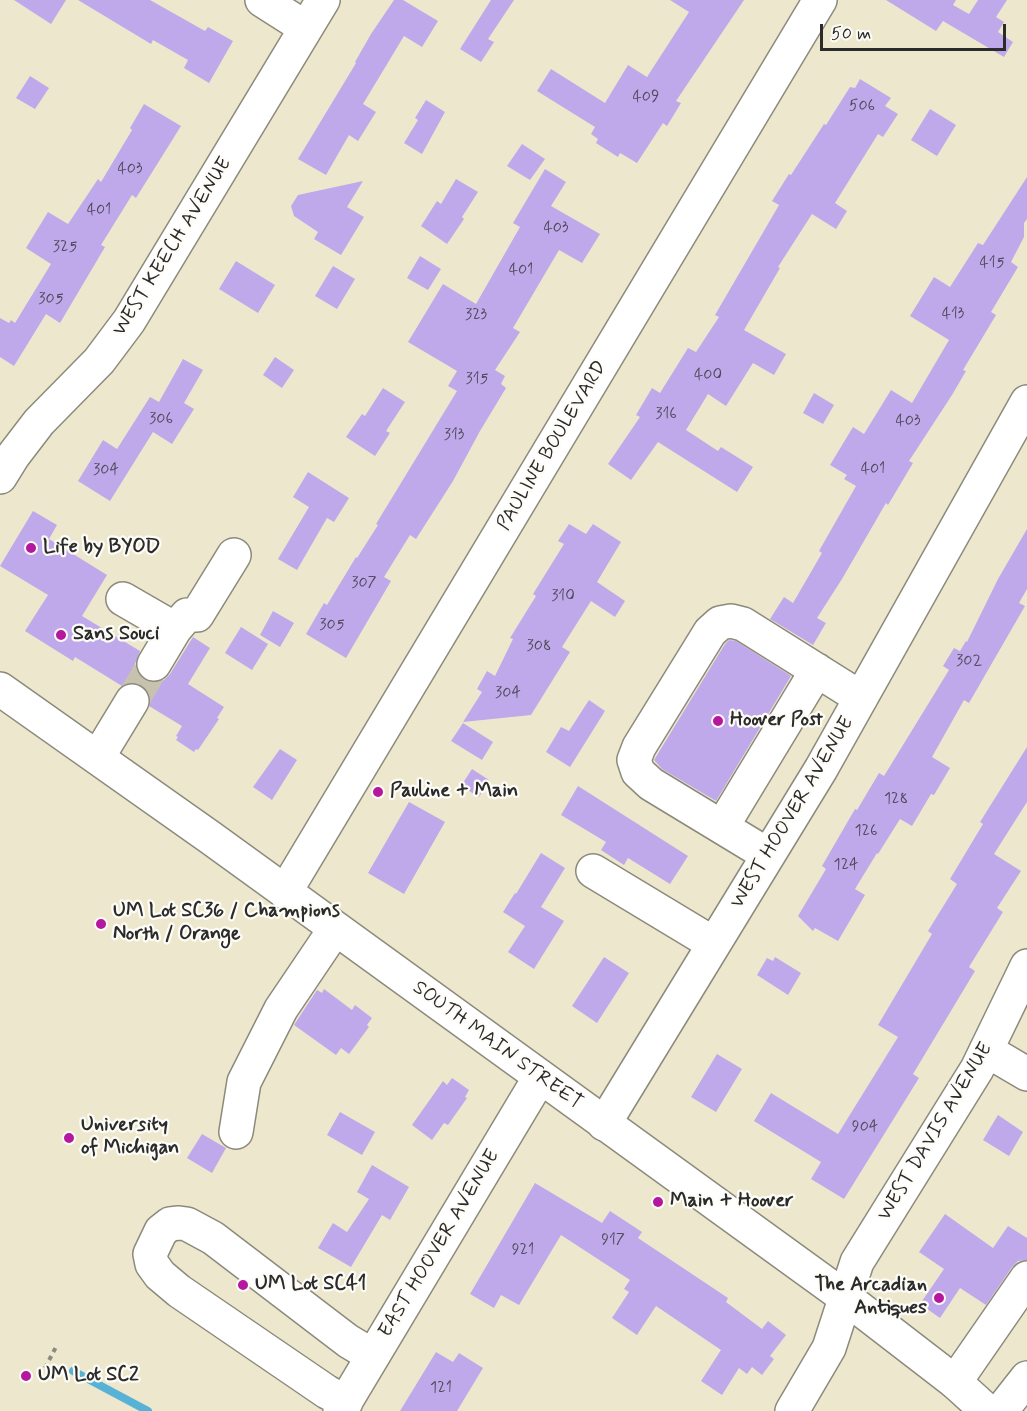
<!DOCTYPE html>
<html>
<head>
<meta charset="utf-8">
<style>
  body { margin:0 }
  #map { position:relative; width:1027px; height:1411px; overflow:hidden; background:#ede8cd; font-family:Mynerve,sans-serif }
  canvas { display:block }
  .scale { position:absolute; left:820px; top:24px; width:186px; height:27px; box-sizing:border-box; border:3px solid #2b2b2b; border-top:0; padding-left:8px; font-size:18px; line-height:21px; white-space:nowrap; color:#2b2b2b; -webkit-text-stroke:4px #fdfcf7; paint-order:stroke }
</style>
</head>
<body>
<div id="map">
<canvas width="1027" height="1411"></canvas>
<div class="scale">50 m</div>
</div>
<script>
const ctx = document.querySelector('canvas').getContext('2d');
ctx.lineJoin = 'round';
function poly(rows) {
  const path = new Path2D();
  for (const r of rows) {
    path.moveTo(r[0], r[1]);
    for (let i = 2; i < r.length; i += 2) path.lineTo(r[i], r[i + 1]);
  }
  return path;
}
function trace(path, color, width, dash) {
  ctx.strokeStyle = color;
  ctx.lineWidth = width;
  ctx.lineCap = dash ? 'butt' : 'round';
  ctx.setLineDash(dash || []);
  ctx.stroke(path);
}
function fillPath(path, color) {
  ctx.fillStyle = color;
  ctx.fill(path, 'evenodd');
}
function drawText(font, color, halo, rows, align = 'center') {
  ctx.font = font + ' Mynerve,sans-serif';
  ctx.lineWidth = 4.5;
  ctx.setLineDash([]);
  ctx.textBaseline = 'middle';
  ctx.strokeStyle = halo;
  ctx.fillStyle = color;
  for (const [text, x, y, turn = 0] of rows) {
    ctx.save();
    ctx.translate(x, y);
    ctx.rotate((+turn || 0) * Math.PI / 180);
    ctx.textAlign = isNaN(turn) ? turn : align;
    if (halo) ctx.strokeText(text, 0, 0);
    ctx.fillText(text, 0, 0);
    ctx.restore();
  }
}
const stream = poly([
  [73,1371,148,1411]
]);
const building = poly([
  [14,0,66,0,51,24],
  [78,0,150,0,205,31,208,27,233,41,209,83,184,68,188,60,153,40,151,44],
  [394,0,403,0,438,21,422,47,404,36,363,104,376,112,358,141,349,135,326,175,298,159,356,63,355,62,371,34],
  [491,0,514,0,488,39,494,42,481,62,460,49],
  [670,0,744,0,676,101,681,103,667,126,663,123,637,163,620,153,618,157,596,143,598,139,591,134,595,127,537,91,551,69,605,103,628,65,647,77,689,12],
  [886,0,956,0,953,5,969,14,978,0,1007,0,996,17,1004,22,998,32,1013,42,1004,57,943,21,936,31],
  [30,76,49,88,35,109,16,98],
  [860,79,891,98,885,106,898,114,883,137,878,134,835,203,847,211,836,229,812,214,778,267,780,268,744,330,786,354,774,375,753,363,726,406,708,394,686,430,718,451,721,447,753,467,737,492,658,442,631,480,608,464,640,417,636,415,652,388,660,393,688,348,696,352,719,317,715,315,779,205,772,201,789,174,791,175,824,124,826,125,850,87,855,88],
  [426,100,445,112,422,154,404,143,418,120,415,118],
  [144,104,181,126,136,198,132,195,101,245,105,247,60,323,46,314,14,366,0,357,0,318,9,323,11,320,15,323,51,264,26,248,48,212,68,224,98,179,101,182,132,130,130,128],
  [930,109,956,125,937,156,911,140],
  [522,144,545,159,530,180,507,166],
  [545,169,566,182,551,206,600,234,582,263,559,250,513,328,520,332,495,370,505,376,501,384,506,388,480,431,453,481,416,539,410,535,384,577,391,581,346,658,306,634,324,603,327,605,356,557,357,558,378,525,376,524,457,391,448,386,457,371,408,342,443,284,476,304,520,227,513,223],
  [1027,177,1027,219,1024,223,1024,237,1011,262,1018,267,991,312,996,315,963,370,966,371,952,395,909,461,913,463,888,505,886,503,842,579,817,618,826,623,813,645,770,619,784,597,793,603,822,553,819,551,856,486,844,479,847,475,830,465,853,427,864,434,891,390,912,403,949,340,910,316,934,277,950,287,978,243,983,245],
  [456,179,478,192,462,217,464,219,447,244,421,226,437,201,441,204],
  [363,181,347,207,364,217,341,255,314,239,318,232,294,216,291,206,298,195],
  [420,256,441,269,428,290,407,278],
  [236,261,275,285,258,313,219,289],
  [333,266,355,279,337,309,315,296],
  [275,357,294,370,282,388,263,375],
  [183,359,203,370,184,403,194,409,172,444,153,432,110,501,78,481,103,440,117,449,150,397,159,402],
  [383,388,405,402,386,431,390,433,375,456,346,437,362,414,365,416],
  [814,393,834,405,823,424,803,413],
  [308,472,349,498,334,522,327,518,297,570,278,559,309,507,293,497],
  [33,511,57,525,49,539,107,575,82,616,140,651,135,664,137,673,144,680,153,683,164,680,170,674,193,637,210,648,188,684,224,707,217,718,219,719,198,750,196,749,194,752,176,740,178,737,176,736,182,726,149,706,151,701,149,693,142,685,132,682,122,686,75,657,73,661,25,631,48,595,0,566],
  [569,524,586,534,593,524,621,542,597,582,625,601,615,617,591,601,562,647,570,652,531,715,463,722,482,692,477,689,487,671,495,676,513,639,510,638,536,596,533,594,564,544,558,541],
  [1027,529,1027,589,1019,603,1025,606,969,703,964,700,932,757,950,768,934,795,931,794,912,826,900,819,878,854,877,853,855,889,865,895,838,941,815,928,813,931,798,916,826,869,822,866,855,809,857,810,879,773,884,776,949,670,943,666,954,648,960,651,966,641,967,642,998,579],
  [273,611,294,623,280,647,260,635],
  [241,627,268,644,252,670,225,653],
  [729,640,736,641,791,676,716,801,662,769,654,760,725,644],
  [589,700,605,711,570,767,546,752,561,727,569,731],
  [463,723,493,742,482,760,451,741],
  [1027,747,1027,802,994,854,1021,871,997,908,1003,912,969,967,975,971,913,1074,919,1078,844,1199,811,1179,821,1162,754,1121,771,1093,838,1134,898,1037,878,1025,932,934,928,931,957,884,950,879,983,824,980,822],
  [280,749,297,760,272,800,253,787],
  [472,769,489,780,479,797,461,786],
  [578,786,688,856,670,884,628,858,624,865,601,850,606,842,561,815],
  [409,802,445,822,404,894,368,873],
  [541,853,565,868,541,907,564,921,534,969,508,952,525,926,503,912,515,893,516,894],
  [604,957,629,973,597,1023,572,1006],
  [775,957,801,973,788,995,757,975,767,958,773,961],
  [324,989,352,1010,355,1005,372,1018,367,1025,369,1027,349,1054,341,1048,336,1055,294,1025,317,990,322,993],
  [717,1054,742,1069,716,1112,691,1097],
  [452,1078,469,1090,465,1097,467,1098,448,1125,444,1123,432,1140,412,1125,443,1081,447,1085],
  [340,1112,375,1132,362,1155,327,1135],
  [998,1115,1023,1132,1009,1156,983,1140],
  [202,1134,226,1148,212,1173,187,1158],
  [372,1165,409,1187,390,1220,382,1215,351,1267,318,1248,333,1223,347,1232,369,1199,357,1192],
  [535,1183,602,1223,610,1211,642,1232,638,1238,728,1298,726,1302,762,1329,768,1321,786,1335,770,1356,774,1359,762,1375,752,1367,747,1374,739,1368,722,1395,701,1381,721,1350,656,1306,637,1335,612,1318,629,1292,624,1289,630,1280,561,1235,519,1305,501,1295,494,1308,470,1294],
  [945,1214,993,1248,1008,1226,1027,1238,1027,1260,1018,1261,1012,1267,986,1305,960,1288,940,1318,920,1304,944,1269,919,1252],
  [436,1352,453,1362,459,1353,483,1368,457,1411,400,1411]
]);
const minorTunnel = poly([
  [132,701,154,664]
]);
const path = poly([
  [45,1368,57,1345]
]);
const minor = poly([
  [262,0,306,28],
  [0,477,13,456,39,422,99,361,129,321,323,0],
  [123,599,175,629],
  [154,664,175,629,187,615,197,615,234,555],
  [98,757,132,701],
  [722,827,817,670],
  [768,855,651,784,638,772,634,760,639,747,710,632,720,623,731,621,743,624,861,698],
  [593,871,714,944],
  [285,892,820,0],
  [986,1050,1027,1074],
  [604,1124,821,769,1027,402],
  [236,1132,244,1082,281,1009,335,929],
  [955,1382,1027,1278],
  [346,1402,327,1392,179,1291,160,1275,152,1264,150,1254,161,1231,170,1224,179,1223,187,1224,213,1238,348,1341,373,1356],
  [340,1411,540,1077],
  [792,1411,829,1348,857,1262,977,1069,1027,966],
  [1001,1411,1027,1378]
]);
const major = poly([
  [0,689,211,838,846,1298,955,1382,987,1411]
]);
const markers = [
  [31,548,6,"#b5179e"],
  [61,635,6,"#b5179e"],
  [718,721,6,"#b5179e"],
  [378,792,6,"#b5179e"],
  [101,924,6,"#b5179e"],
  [69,1138,6,"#b5179e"],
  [658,1202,6,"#b5179e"],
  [243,1285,6,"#b5179e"],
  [939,1298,6,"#b5179e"],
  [26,1376,6,"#b5179e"]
];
const numberNames = [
  ["409",646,98],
  ["506",862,107],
  ["403",130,170],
  ["401",99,211],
  ["403",556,229],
  ["325",65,248],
  ["415",992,264],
  ["401",521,271],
  ["305",51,300],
  ["413",953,315],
  ["323",476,316],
  ["400",708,376],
  ["315",477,380],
  ["316",666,415],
  ["306",161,420],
  ["403",908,422],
  ["313",454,436],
  ["401",873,470],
  ["304",106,471],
  ["307",364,584],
  ["310",563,597],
  ["305",332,626],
  ["308",539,647],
  ["302",969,662],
  ["304",508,694],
  ["128",896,800],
  ["126",866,832],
  ["124",846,866],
  ["904",865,1128],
  ["917",613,1241],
  ["921",523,1251],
  ["121",441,1389]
];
const streetNames = [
  ["WEST KEECH AVENUE",173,247,-58],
  ["PAULINE BOULEVARD",553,446,-59],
  ["WEST HOOVER AVENUE",793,813,-59],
  ["SOUTH MAIN STREET",497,1046,36],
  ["WEST DAVIS AVENUE",936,1132,-59],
  ["EAST HOOVER AVENUE",440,1244,-59]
];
const poiNames = [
  ["Life by BYOD",43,548],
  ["Sans Souci",73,635],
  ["Hoover Post",730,721],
  ["Pauline + Main",390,792],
  ["UM Lot SC36 / Champions",113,912],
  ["North / Orange",113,935],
  ["University",81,1126],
  ["of Michigan",81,1149],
  ["Main + Hoover",670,1202],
  ["UM Lot SC41",255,1285],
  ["The Arcadian",927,1286,"right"],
  ["Antiques",927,1309,"right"],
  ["UM Lot SC2",38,1376]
];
trace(stream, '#58b2d5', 8);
fillPath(building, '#bfa9ea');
trace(minorTunnel, '#c6c2ad', 33, [33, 16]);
trace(minor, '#8c8a7c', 36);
trace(major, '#8c8a7c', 36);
trace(path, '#8c8a7c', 4, [4.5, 4.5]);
trace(minor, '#fff', 33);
trace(major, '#fff', 33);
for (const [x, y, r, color] of markers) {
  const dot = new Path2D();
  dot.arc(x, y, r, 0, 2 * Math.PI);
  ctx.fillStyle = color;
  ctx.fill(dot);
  trace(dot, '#fdfcf7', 2);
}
drawText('16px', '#504a5b', null, numberNames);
drawText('20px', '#2b2b2b', '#fdfcf7', streetNames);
drawText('bold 20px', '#2b2b2b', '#fdfcf7', poiNames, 'left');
</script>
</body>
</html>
